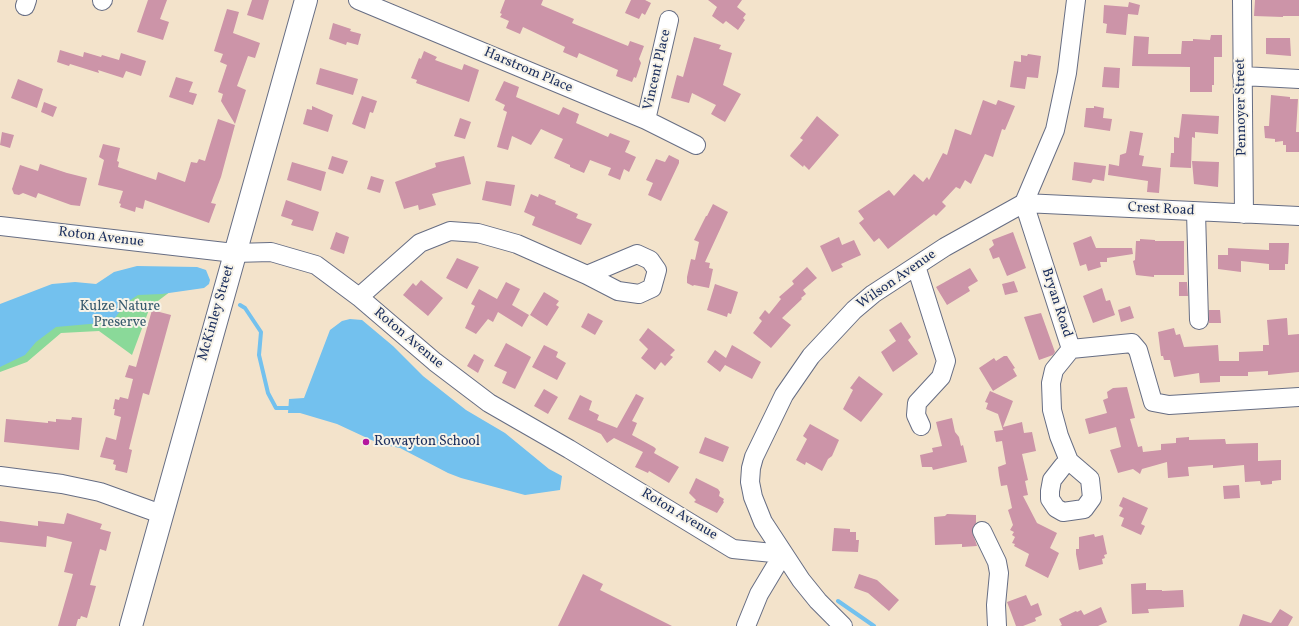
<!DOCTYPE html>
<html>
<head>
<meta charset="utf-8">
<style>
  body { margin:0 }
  canvas { display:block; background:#f3e3cb }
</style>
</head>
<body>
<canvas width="1299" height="626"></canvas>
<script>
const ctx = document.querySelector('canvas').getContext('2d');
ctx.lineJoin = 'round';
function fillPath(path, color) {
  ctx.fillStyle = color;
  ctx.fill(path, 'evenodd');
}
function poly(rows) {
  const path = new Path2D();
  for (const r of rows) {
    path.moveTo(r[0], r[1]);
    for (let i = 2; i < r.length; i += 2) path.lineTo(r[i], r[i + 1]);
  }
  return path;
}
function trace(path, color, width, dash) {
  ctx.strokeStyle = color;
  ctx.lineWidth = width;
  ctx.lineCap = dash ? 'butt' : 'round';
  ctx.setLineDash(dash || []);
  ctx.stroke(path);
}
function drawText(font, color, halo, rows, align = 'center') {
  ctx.font = font + ' Vollkorn,serif';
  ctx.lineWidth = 4;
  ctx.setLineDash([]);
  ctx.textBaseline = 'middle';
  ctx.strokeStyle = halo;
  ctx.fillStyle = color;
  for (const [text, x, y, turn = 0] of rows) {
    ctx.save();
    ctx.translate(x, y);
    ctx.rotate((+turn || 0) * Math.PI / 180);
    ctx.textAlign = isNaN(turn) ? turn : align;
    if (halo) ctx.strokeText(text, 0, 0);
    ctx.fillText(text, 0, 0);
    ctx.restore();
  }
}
const green = poly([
  [179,285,150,307,132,355,99,331,61,333,27,362,0,372,0,314]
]);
const water = poly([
  [137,266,197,267,206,270,210,280,209,284,204,288,162,294,138,295,126,303,112,322,56,327,36,342,25,355,0,367,0,304,52,284,75,282,96,284,114,272],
  [350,319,362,320,393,346,423,376,466,410,505,433,549,469,562,476,560,490,525,495,461,478,448,473,400,448,380,444,337,424,300,413,288,413,289,399,304,398,330,330,342,321]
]);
const stream = poly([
  [240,305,245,308,261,332,259,355,268,393,276,408,292,408],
  [838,601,874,626]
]);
const building = poly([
  [148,0,167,0,160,19,169,22,163,40,137,32],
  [252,0,269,0,263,20,247,15],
  [505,0,543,0,541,5,574,19,572,23,628,46,630,41,644,46,639,59,641,63,636,78,634,77,632,82,616,76,618,70,579,53,577,58,563,52,565,47,523,27,520,34,506,28,509,21,500,17,502,14,500,13],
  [631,0,645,0,651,3,645,15,642,13,639,19,625,13],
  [708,0,742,0,737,7,746,14,743,18,745,20,738,30,726,21,723,24,712,16,717,7],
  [1255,0,1299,0,1299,16,1283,16,1283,17,1254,16],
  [1129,2,1140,5,1138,15,1128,14,1126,35,1106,33,1107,24,1103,23,1104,5,1128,7],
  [227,9,239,12,233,33,260,43,255,58,248,56,237,86,246,90,235,124,221,101,223,94,218,92,227,65,220,62,223,54,214,51],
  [333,23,351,29,350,31,361,34,358,45,347,42,346,45,329,39],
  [1211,35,1222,35,1222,57,1214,57,1214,85,1212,85,1212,92,1190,92,1190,67,1132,66,1134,36,1149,37,1148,54,1181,54,1182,41,1193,41,1193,39,1210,40],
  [694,37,721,45,719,49,732,53,723,85,741,94,725,122,711,114,716,105,692,93,689,103,671,98,677,75,683,77],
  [1266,38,1290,38,1291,56,1266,54],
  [60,50,83,57,84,52,101,57,102,55,119,60,121,53,146,61,141,76,126,71,123,78,98,70,99,73,70,64,69,66,57,62],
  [424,51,437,57,435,60,462,70,464,64,479,70,469,102,416,83,417,80,411,78,419,58,421,59],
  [1028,54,1041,56,1038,78,1027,77,1025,89,1010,87,1014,61,1021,62,1021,55,1027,56],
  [1104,67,1120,68,1119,88,1102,87],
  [320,68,358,79,353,95,316,84],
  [176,77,193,82,189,92,197,94,193,105,169,97],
  [18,79,43,89,37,108,11,98],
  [504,81,519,87,516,97,559,115,563,107,579,114,576,123,608,137,610,133,630,141,625,152,636,157,629,172,624,169,620,180,608,175,611,168,590,160,584,173,570,167,570,165,554,158,563,139,541,129,531,145,512,136,508,150,497,147,507,112,503,110,505,105,495,100],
  [1271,95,1290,97,1290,99,1298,99,1296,132,1299,132,1299,152,1286,152,1286,145,1283,145,1283,141,1275,142,1275,139,1265,138,1264,126,1269,126],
  [362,96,377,101,373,113,370,112,365,129,352,124],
  [983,100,996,105,998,100,1015,106,1005,130,1002,129,993,157,985,154,971,184,965,180,960,189,956,187,942,202,946,206,936,216,934,214,888,249,879,238,874,242,859,223,864,219,858,211,889,190,894,196,914,174,923,182,927,177,929,180,943,153,947,155,955,129,971,135],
  [44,102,57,107,53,117,41,112],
  [312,106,333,115,328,132,303,124,307,109,312,110],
  [1094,106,1104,108,1103,118,1112,119,1110,131,1084,127,1086,108,1094,108],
  [1182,114,1219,116,1218,134,1195,132,1195,138,1192,137,1191,168,1170,167,1171,153,1174,153,1174,137,1179,138],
  [817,116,839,135,809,170,804,165,803,167,790,156,791,154,803,140,800,138],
  [460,118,471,122,465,139,454,136],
  [218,119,235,125,221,177,211,203,216,204,209,223,145,200,143,209,136,207,135,212,120,207,121,204,119,203,123,191,98,185,104,160,99,157,103,144,120,148,117,161,119,162,118,167,156,180,158,172,185,182,191,162,197,163,199,159,205,161],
  [1130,131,1143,133,1139,155,1144,156,1142,166,1161,168,1159,193,1147,192,1148,181,1108,175,1109,164,1119,166,1120,155,1126,153],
  [2,132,14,135,10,148,0,145],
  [669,155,679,160,679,163,661,201,648,195,653,183,646,180,656,159,665,162],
  [332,156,348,161,343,174,328,169],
  [464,156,471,184,432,194,436,205,419,210,418,205,404,209,395,182,436,167,435,163],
  [1192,161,1219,162,1218,187,1194,184],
  [292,162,326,172,321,191,287,180],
  [1074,162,1106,166,1104,181,1093,179,1091,183,1072,180],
  [40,164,67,173,87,178,80,206,71,205,38,193,36,198,23,193,19,195,14,194,12,189,20,165,38,171],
  [371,176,384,180,380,193,367,189],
  [486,181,515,185,511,206,482,200],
  [531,194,538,197,539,194,556,201,555,204,578,214,576,218,592,224,581,245,532,225,535,217,524,212],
  [286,200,319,212,313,231,291,225,293,220,281,216],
  [713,204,728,212,705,262,710,263,709,268,713,269,709,288,694,285,693,286,687,283,687,277,691,259,695,260,699,242,694,240,706,216,707,216],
  [336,232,349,237,344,254,330,249],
  [1013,232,1026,268,1007,276,999,257,993,259,989,249,994,245,992,240],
  [1091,236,1096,248,1132,248,1133,254,1107,258,1107,262,1100,262,1101,267,1088,271,1086,264,1080,266,1073,243],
  [839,237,842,245,854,240,861,255,841,264,843,267,832,272,820,246],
  [1140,239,1155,240,1155,241,1184,241,1184,275,1154,275,1154,277,1136,275,1133,261,1135,260,1136,241,1140,241],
  [1269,243,1289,243,1288,264,1285,264,1285,270,1269,270,1269,264,1241,261,1241,272,1218,269,1218,255,1228,255,1228,248,1269,250],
  [457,258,479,267,467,289,446,278],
  [807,267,817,278,803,290,806,294,801,298,802,299,782,318,791,325,771,348,753,333,762,321,759,318,765,310,769,314,781,299,779,297,794,284,792,281],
  [970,268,978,281,968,287,970,291,947,305,936,287],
  [421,280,443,298,428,316,403,295,413,283,416,286],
  [1014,281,1018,292,1005,295,1002,284],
  [506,282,520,289,512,305,529,315,522,327,498,312,493,322,488,319,476,334,465,328,475,306,471,304,479,289,497,299],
  [1179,282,1187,282,1188,296,1179,296],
  [715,284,738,292,731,314,728,313,727,317,707,310],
  [1102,288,1106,301,1110,300,1115,315,1093,323,1083,296],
  [544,292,559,301,556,305,559,307,547,326,530,315],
  [1130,306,1134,318,1121,322,1118,310],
  [152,310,171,315,149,395,143,393,129,449,132,450,127,473,115,470,116,465,113,464,114,460,100,457,106,437,116,440,121,417,114,415,115,409,113,409,115,399,119,400,120,397,128,399,133,379,125,377,129,365,136,367],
  [1209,310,1220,310,1221,323,1209,323],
  [588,313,603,321,595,335,581,327],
  [1041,313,1055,352,1053,355,1039,360,1024,317],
  [1287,318,1288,335,1299,334,1299,372,1268,375,1268,371,1248,372,1248,376,1220,376,1220,382,1200,383,1199,373,1174,377,1170,360,1164,360,1163,356,1161,356,1158,332,1174,328,1176,335,1180,334,1184,347,1218,345,1219,361,1239,361,1239,352,1263,351,1263,345,1269,345,1267,320],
  [901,322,911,337,908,340,918,354,893,372,881,352,896,341,889,330],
  [648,328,675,350,670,355,673,357,665,366,661,362,655,370,641,358,648,349,639,340],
  [506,343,531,357,515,389,502,383,507,372,494,366],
  [544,345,558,352,556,357,566,363,557,380,532,367],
  [732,345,761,362,752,379,725,365,720,372,707,362,715,350,726,358],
  [474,354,484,360,478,373,467,366],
  [1004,356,1007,356,1015,368,1013,369,1017,376,993,391,979,368,994,358,996,361],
  [859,376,883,394,861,422,843,409,853,390,850,388],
  [1127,387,1135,418,1130,419,1138,447,1142,446,1143,452,1161,450,1161,444,1176,443,1176,438,1189,437,1189,440,1225,439,1226,444,1258,443,1258,461,1281,460,1281,480,1272,481,1272,484,1261,485,1260,481,1245,482,1244,465,1213,468,1213,465,1188,467,1189,476,1168,478,1167,462,1142,469,1140,474,1133,469,1118,473,1110,450,1121,447,1116,427,1089,434,1085,419,1107,413,1103,400,1108,398,1107,392,1113,388],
  [544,389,558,397,548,414,534,406],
  [990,391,1013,401,1003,427,1022,422,1024,433,1032,432,1036,451,1022,454,1028,480,1025,481,1028,495,1023,496,1037,523,1057,533,1050,548,1059,553,1048,578,1025,566,1029,554,1014,546,1015,544,1012,543,1015,537,1012,535,1014,532,1010,530,1013,525,1008,510,1012,508,1007,485,1001,486,999,475,998,467,1006,464,1002,441,996,442,994,431,1003,430,998,414,986,409,988,403,985,402],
  [636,394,644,398,632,421,637,423,632,435,654,447,656,449,654,453,679,467,669,483,649,471,648,473,635,467,643,452,614,438,607,443,601,434,568,419,580,395,592,401,589,410,599,415,597,420,617,428],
  [72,417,82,418,79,450,4,442,6,419,48,423,48,421,56,422,56,419,71,420],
  [952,418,955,432,959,437,961,446,963,445,967,462,933,470,932,467,922,467,920,455,933,452,932,448,942,446,936,422],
  [810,424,839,440,832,456,828,459,822,471,806,462,805,465,796,460,807,439,803,436],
  [705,437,729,447,723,462,699,453],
  [696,478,718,489,720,492,719,496,724,499,723,501,724,502,717,513,694,502,696,500,689,493],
  [1239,485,1240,498,1224,499,1223,486],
  [1123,497,1148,508,1141,524,1145,526,1141,535,1121,526,1124,518,1119,516,1123,508,1119,506],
  [67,513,102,524,100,529,111,532,106,551,100,549,90,585,96,586,87,618,81,616,80,619,78,619,76,626,58,626,73,574,64,572,72,542,47,536,46,547,0,542,0,521,38,526,38,521,64,524],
  [947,514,976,515,976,523,972,531,977,546,962,547,962,544,935,545,934,517,945,516],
  [834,528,850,529,850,532,856,532,856,540,859,540,858,552,832,551],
  [1094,534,1095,537,1103,535,1107,554,1104,555,1105,558,1102,559,1103,564,1079,570,1076,554,1076,549,1079,549,1079,537],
  [583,574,603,584,600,590,672,626,558,626],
  [859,574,877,580,899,600,889,611,868,593,854,588],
  [1146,583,1146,590,1162,590,1162,591,1183,590,1184,607,1148,609,1149,613,1132,614,1131,584],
  [1026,595,1031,606,1038,603,1042,615,1035,618,1036,621,1023,626,1016,626,1007,602],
  [1101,607,1107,622,1098,626,1060,626,1062,625,1059,619,1076,611,1077,612,1081,610,1084,615],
  [1280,609,1293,617,1288,626,1239,626,1243,614,1271,623]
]);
const minor = poly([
  [358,0,646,120,696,145],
  [1242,0,1244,214],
  [102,1,103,0],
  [25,6,27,0],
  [1242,76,1299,79],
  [646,120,669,20],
  [1196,212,1199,320],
  [0,226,234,253,271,252,316,265,359,297,435,362,489,403,569,449,733,549,783,554,759,594,746,626],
  [916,266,946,361,941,377,917,403,916,415,921,426],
  [359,297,420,243,450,231,478,233,517,244,587,275,618,291,639,294,652,288,657,270,650,260,637,254,587,275],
  [1071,349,1024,203,1299,216],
  [1071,349,1132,343,1138,350,1153,402,1169,405,1299,397],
  [1069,461,1063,466,1052,480,1050,491,1050,499,1056,508,1063,512,1084,509,1092,498,1090,479,1069,461,1059,436,1052,410,1051,383,1054,370,1071,349],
  [0,476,62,484,100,492,161,514],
  [982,531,997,562,999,573,996,605,997,626],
  [843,626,818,601,801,580,763,522,753,497,750,482,751,468,754,457,784,395,811,356,854,310,873,294,945,247,1024,203,1055,130,1067,73,1076,0]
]);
const major = poly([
  [131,626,306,0]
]);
const markers = [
  [366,442,4,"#b5179e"]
];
const streetNames = [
  ["Vincent Place",658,70,-77],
  ["Harstrom Place",528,71,23],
  ["Pennoyer Street",1242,107,-91],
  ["Crest Road",1161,210,3],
  ["Roton Avenue",101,238,7],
  ["Wilson Avenue",897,280,-35],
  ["Bryan Road",1056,303,72],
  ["McKinley Street",217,313,-74],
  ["Roton Avenue",408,339,40],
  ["Roton Avenue",679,515,31]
];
const parkNames = [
  ["Kulze Nature",120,307],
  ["Preserve",120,323]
];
const poiNames = [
  ["Rowayton School",374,442]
];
fillPath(green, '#8ad999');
fillPath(water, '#73c1ee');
trace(stream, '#73c1ee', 4);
fillPath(building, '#cc94a8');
trace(minor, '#676e84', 20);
trace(major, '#676e84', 24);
trace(minor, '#fff', 18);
trace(major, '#fff', 22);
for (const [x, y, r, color] of markers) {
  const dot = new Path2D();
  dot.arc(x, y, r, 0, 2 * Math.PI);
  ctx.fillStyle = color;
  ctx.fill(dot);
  trace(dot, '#f7f3e8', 1.5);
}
drawText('14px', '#1b2f5e', '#f7f3e8', streetNames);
drawText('14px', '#375a6d', '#f7f3e8', parkNames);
drawText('14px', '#1b2f5e', '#f7f3e8', poiNames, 'left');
</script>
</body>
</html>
